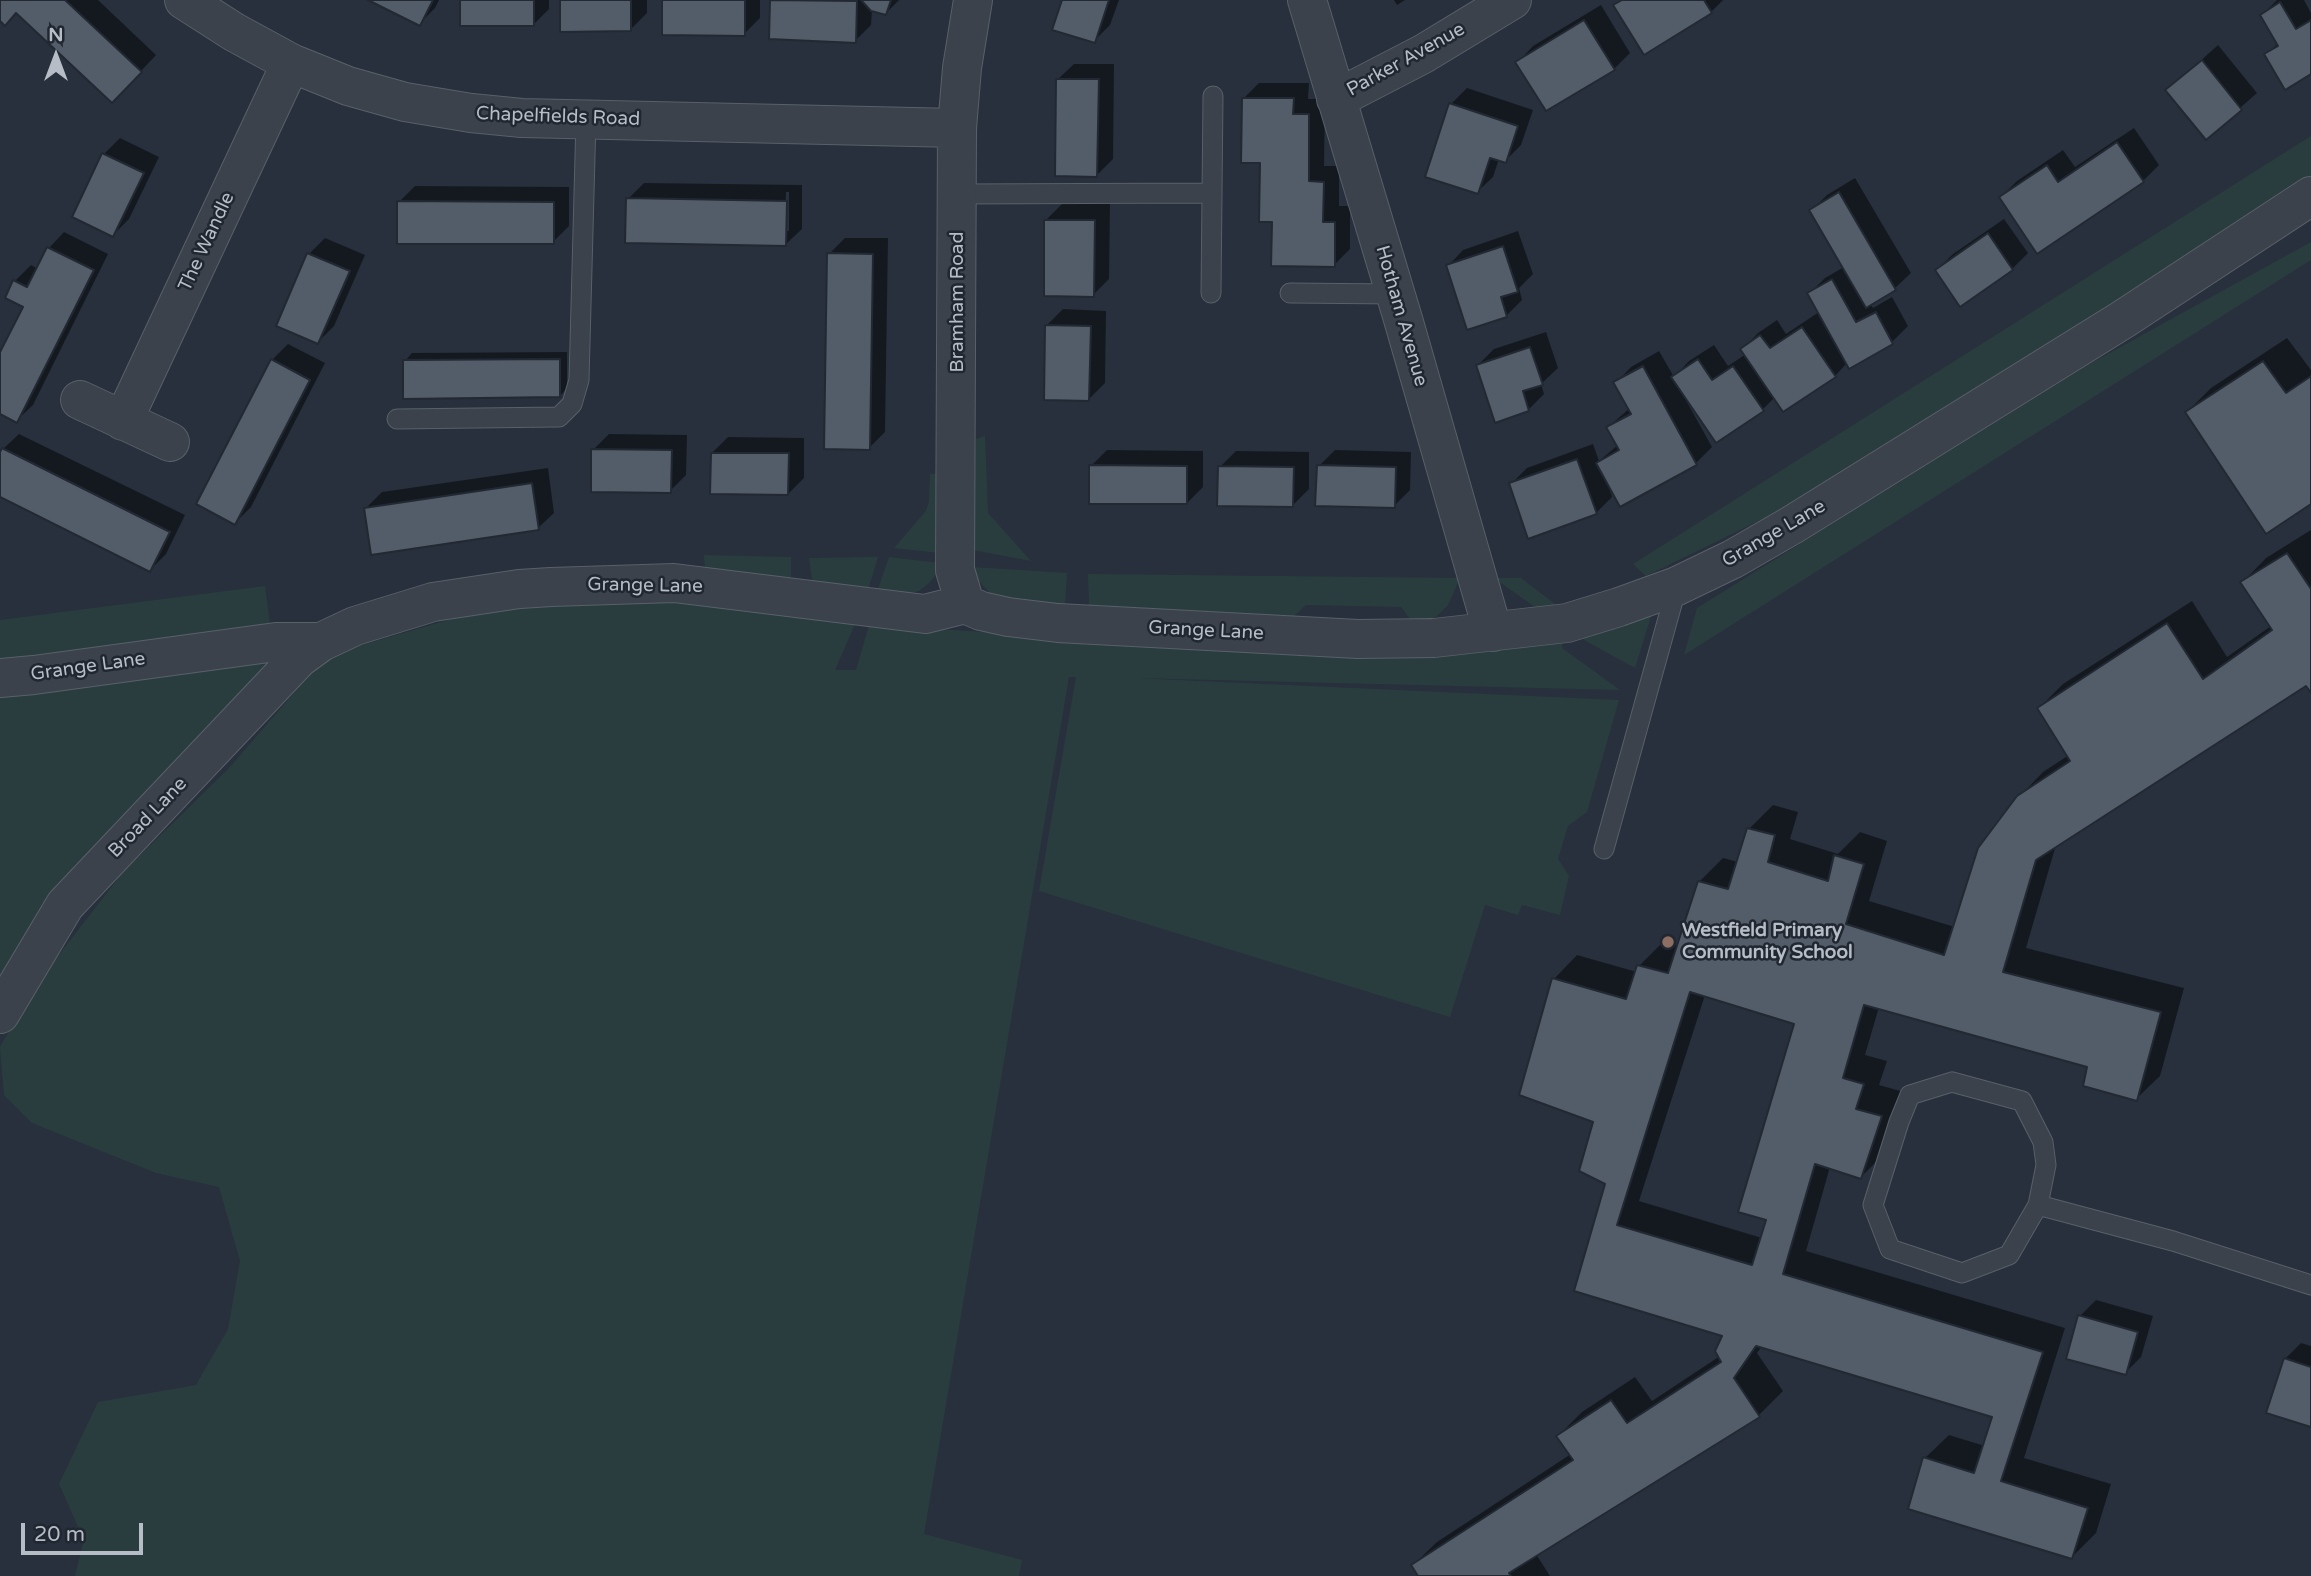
<!DOCTYPE html>
<html>
<head>
<meta charset="utf-8">
<style>
  body { margin:0 }
  #map { position:relative; width:2311px; height:1576px; overflow:hidden; background:#27303c; font-family:"Varela Round",sans-serif }
  canvas { display:block }
  .north { position:absolute; left:21px; top:21px; width:70px; height:70px; -webkit-text-stroke:5px #202731; paint-order:stroke; rotate:0deg; font-size:19px; font-weight:700; line-height:28px; text-align:center; color:#b7bdc7 }
  .north::after { content:''; display:block; margin:auto; width:24px; height:32px; background:#b7bdc7; clip-path:polygon(50% 0,100% 100%,50% 72%,0 100%) }
  .scale { position:absolute; left:21px; top:1523px; width:122px; height:32px; box-sizing:border-box; border:4px solid #b7bdc7; border-top:0; padding-left:9px; font-size:21px; line-height:24px; white-space:nowrap; color:#b7bdc7; -webkit-text-stroke:5px #202731; paint-order:stroke }
</style>
</head>
<body>
<div id="map">
<canvas width="2311" height="1576"></canvas>
<div class="north">N</div>
<div class="scale">20 m</div>
</div>
<script>
const ctx = document.querySelector('canvas').getContext('2d');
ctx.lineJoin = 'round';
function fillPath(path, color) {
  ctx.fillStyle = color;
  ctx.fill(path, 'evenodd');
}
function poly(rows) {
  const path = new Path2D();
  for (const r of rows) {
    path.moveTo(r[0], r[1]);
    for (let i = 2; i < r.length; i += 2) path.lineTo(r[i], r[i + 1]);
  }
  return path;
}
function trace(path, color, width, dash) {
  ctx.strokeStyle = color;
  ctx.lineWidth = width;
  ctx.lineCap = dash ? 'butt' : 'round';
  ctx.setLineDash(dash || []);
  ctx.stroke(path);
}
function drawText(font, color, halo, rows, align = 'center') {
  ctx.font = font + ' "Varela Round",sans-serif';
  ctx.lineWidth = 5;
  ctx.setLineDash([]);
  ctx.textBaseline = 'middle';
  ctx.strokeStyle = halo;
  ctx.fillStyle = color;
  for (const [text, x, y, turn = 0] of rows) {
    ctx.save();
    ctx.translate(x, y);
    ctx.rotate((+turn || 0) * Math.PI / 180);
    ctx.textAlign = isNaN(turn) ? turn : align;
    if (halo) ctx.strokeText(text, 0, 0);
    ctx.fillText(text, 0, 0);
    ctx.restore();
  }
}
const green = poly([
  [2311,136,2311,176,2003,374,1777,512,1646,576,1633,564],
  [2311,242,2311,260,1684,655,1697,608,2086,366],
  [985,436,988,513,1031,561,973,550,976,439],
  [930,474,939,474,939,553,894,548,926,511,929,501],
  [704,555,791,557,791,578,705,570],
  [878,557,868,590,812,581,809,558],
  [889,557,940,563,936,575,929,583,919,591,907,594,878,589],
  [972,567,1067,573,1065,606,995,599,979,581],
  [1088,574,1460,578,1448,605,1437,616,1429,621,1413,623,1401,607,1306,605,1291,619,1089,605],
  [1494,578,1521,578,1555,604,1549,614,1539,610],
  [265,586,275,662,0,979,0,620],
  [652,596,856,622,835,670,856,670,869,625,1335,653,1562,636,1562,648,1620,690,1132,678,1619,700,1587,812,1568,826,1558,859,1569,876,1560,915,1522,905,1518,915,1485,905,1450,1017,1039,891,1076,677,1069,677,924,1534,1022,1560,1019,1576,75,1576,84,1540,59,1484,98,1402,196,1385,228,1329,240,1261,219,1187,156,1173,32,1123,4,1095,0,1047,34,987,123,872,229,768,327,655,483,610,646,602],
  [1653,610,1635,668,1584,640,1582,630]
]);
const shadow = poly([
  [0,0,98,0,156,55,128,85,17,11,0,19],
  [372,0,439,0,435,8,419,24],
  [461,0,549,0,549,9,533,25],
  [562,0,647,0,647,13,631,29],
  [664,0,760,0,760,18,744,34],
  [772,0,899,0,886,13,872,10,871,25,855,41,771,38],
  [1064,0,1119,0,1110,25,1094,41],
  [1394,0,1405,0,1397,5],
  [1621,0,1723,0,1711,12,1615,5],
  [2277,0,2304,0,2311,13,2311,72,2267,55,2278,43,2262,15],
  [1601,5,1630,53,1614,69,1518,62,1533,46],
  [2218,45,2257,93,2206,138,2168,90],
  [1074,64,1114,64,1113,159,1097,175,1058,79],
  [1259,83,1309,83,1308,99,1325,99,1324,166,1339,166,1339,206,1350,206,1350,249,1334,265,1273,220,1261,161,1243,99],
  [1467,88,1533,110,1521,145,1505,161,1499,159,1493,177,1477,192,1451,104],
  [2134,128,2159,165,2143,181,2001,197,2017,181,2063,150,2075,167],
  [120,138,159,157,129,219,113,235,104,154],
  [1855,178,1911,273,1895,288,1870,303,1873,308,1892,297,1908,326,1892,342,1849,366,1847,363,1835,376,1775,397,1762,410,1690,401,1687,402,1712,447,1696,463,1621,505,1610,486,1609,487,1612,497,1596,513,1511,484,1527,468,1593,444,1599,461,1618,445,1608,427,1630,408,1616,383,1631,367,1659,351,1674,377,1689,361,1714,345,1728,366,1746,354,1743,349,1758,333,1777,320,1786,334,1819,312,1809,294,1825,278,1844,267,1812,210,1827,195],
  [644,183,802,185,802,229,786,244,628,199],
  [786,192,789,192,789,231,785,231],
  [415,186,569,187,569,226,553,242,399,202],
  [1062,204,1110,204,1109,279,1093,295,1046,220],
  [2004,219,2028,253,2012,269,1937,270,1953,254],
  [1518,231,1533,274,1519,288,1522,300,1506,316,1448,266,1463,250],
  [64,232,108,254,33,405,17,420,0,412,0,356,25,306,15,281,31,265,38,269,49,248],
  [325,238,365,255,334,326,318,342,309,254],
  [845,238,888,238,885,432,869,448,829,254],
  [1063,309,1106,311,1105,383,1089,399,1047,325],
  [1546,332,1558,368,1541,384,1544,394,1529,409,1478,365,1494,349],
  [2287,338,2311,370,2311,502,2187,412,2211,388],
  [288,344,325,363,251,507,235,523,272,360],
  [567,352,567,388,560,396,405,361,412,353],
  [19,434,185,515,166,554,150,570,0,496,0,456,3,449],
  [609,434,687,435,686,475,670,491,593,450],
  [728,437,804,438,804,478,788,494,712,453],
  [1107,450,1203,451,1203,487,1187,503,1091,466],
  [1335,450,1411,452,1410,490,1394,506,1319,466],
  [1236,451,1309,452,1309,489,1293,505,1220,467],
  [548,468,554,513,538,528,366,508,382,492],
  [2311,530,2311,690,2307,684,2056,845,2026,948,2184,988,2160,1076,2136,1099,2089,1065,1879,1007,1865,1055,1887,1061,1879,1085,1904,1092,1885,1153,1861,1177,1830,1167,1806,1251,2065,1328,2024,1458,2111,1484,2096,1533,2072,1557,1925,1458,1949,1435,1985,1446,1995,1415,1762,1346,1757,1353,1783,1391,1759,1415,1536,1554,1550,1576,1420,1576,1413,1565,1437,1542,1571,1454,1558,1436,1582,1412,1635,1377,1652,1401,1720,1356,1724,1334,1576,1290,1607,1183,1595,1121,1554,979,1577,955,1637,972,1639,966,1663,942,1679,946,1699,882,1723,858,1738,862,1749,829,1773,805,1798,812,1790,839,1838,854,1860,832,1887,841,1869,901,1955,927,2019,797,2043,772,2069,755,2039,708,2063,684,2192,601,2227,657,2271,626,2243,582,2266,558],
  [1705,995,1796,1023,1768,1219,1762,1238,1639,1201],
  [2096,1300,2153,1316,2141,1357,2125,1373,2080,1316],
  [2301,1343,2311,1346,2311,1425,2285,1359]
]);
const building = poly([
  [0,0,65,0,142,72,112,103,16,13,5,26,0,21,0,0],
  [368,0,433,0,420,26,368,0],
  [460,0,534,0,534,26,460,26,460,0],
  [560,0,631,0,631,31,560,32,560,0],
  [662,0,745,0,745,36,662,35,662,0],
  [770,0,857,1,856,43,769,39,770,0],
  [861,0,891,0,886,15,871,11,861,0],
  [1062,0,1109,0,1095,43,1052,30,1062,0],
  [1622,0,1704,0,1712,13,1644,55,1613,5,1622,0],
  [2280,2,2296,29,2311,20,2311,74,2285,90,2264,54,2278,46,2260,15,2280,2],
  [1584,20,1615,70,1546,111,1515,62,1584,20],
  [2202,60,2242,110,2206,140,2165,90,2202,60],
  [1056,79,1099,79,1097,177,1055,176,1056,79],
  [1242,98,1294,98,1293,114,1309,114,1309,181,1324,182,1323,222,1335,222,1335,267,1271,266,1272,222,1259,222,1260,163,1241,163,1242,98],
  [1449,103,1518,126,1506,163,1490,158,1478,194,1425,177,1449,103],
  [2117,142,2144,182,2037,254,1999,197,2047,165,2058,182,2117,142],
  [102,153,144,173,113,237,72,217,102,153],
  [1839,192,1896,290,1866,308,1809,210,1839,192],
  [626,198,787,201,786,246,625,243,626,198],
  [397,201,554,202,554,244,397,244,397,201],
  [1044,220,1095,220,1094,297,1044,296,1044,220],
  [1988,233,2013,270,1960,307,1935,270,1988,233],
  [1503,246,1518,292,1501,297,1507,317,1467,330,1446,265,1503,246],
  [47,247,94,270,17,423,0,414,0,352,23,307,5,298,13,280,27,287,47,247],
  [307,253,350,271,318,344,276,326,307,253],
  [827,253,873,254,870,450,824,449,827,253],
  [1832,279,1856,322,1876,312,1893,344,1849,369,1807,293,1832,279],
  [1045,325,1091,326,1089,401,1044,400,1045,325],
  [1802,327,1836,377,1783,412,1740,349,1760,335,1770,348,1802,327],
  [1530,347,1543,385,1523,391,1529,411,1495,423,1476,365,1530,347],
  [271,359,310,380,235,525,196,504,271,359],
  [560,359,560,397,403,399,403,360,560,359],
  [1698,359,1712,380,1733,366,1764,411,1716,443,1671,377,1698,359],
  [2263,361,2286,393,2311,376,2311,504,2266,534,2185,412,2263,361],
  [1643,366,1697,465,1620,507,1596,463,1619,450,1606,427,1631,414,1613,382,1643,366],
  [2,448,170,532,150,572,0,497,0,452,2,448],
  [591,449,672,450,671,493,591,492,591,449],
  [711,453,789,453,788,495,710,494,711,453],
  [1577,459,1597,514,1528,539,1509,483,1577,459],
  [1089,465,1187,466,1187,504,1089,504,1089,465],
  [1317,465,1396,467,1395,508,1315,506,1317,465],
  [1218,466,1294,467,1293,507,1217,506,1218,466],
  [532,483,539,530,371,555,364,508,532,483],
  [2287,553,2311,589,2311,693,2306,686,2036,860,2003,972,2161,1012,2137,1101,2083,1086,2087,1067,1864,1005,1843,1078,1864,1084,1856,1109,1882,1116,1861,1179,1815,1164,1783,1274,2043,1352,2001,1481,2088,1508,2072,1559,1908,1509,1923,1457,1974,1473,1992,1417,1756,1346,1734,1378,1760,1417,1509,1573,1511,1576,1418,1576,1411,1565,1573,1460,1556,1436,1611,1400,1627,1423,1721,1362,1715,1351,1722,1336,1574,1291,1605,1184,1579,1171,1593,1122,1519,1095,1552,978,1626,999,1637,965,1668,973,1698,881,1728,889,1747,828,1775,835,1768,862,1828,881,1834,855,1864,864,1846,924,1944,955,1978,848,2017,796,2070,761,2037,708,2167,623,2203,679,2272,630,2240,582,2287,553],
  [1690,992,1794,1024,1738,1212,1766,1220,1752,1265,1617,1225,1690,992],
  [2078,1315,2138,1332,2126,1375,2066,1359,2078,1315],
  [2284,1358,2311,1367,2311,1427,2266,1413,2284,1358]
]);
const lane = poly([
  [958,194,1211,193],
  [1211,293,1213,96],
  [1290,293,1395,294],
  [397,419,559,417,572,404,579,380,586,119],
  [1604,849,1677,586],
  [1952,1082,2022,1101,2043,1142,2046,1165,2038,1205,2009,1255,1962,1273,1890,1249,1873,1205,1899,1122,1910,1095,1952,1082],
  [2038,1205,2173,1241,2311,1285]
]);
const street = poly([
  [184,0,234,32,291,63,348,86,405,102,471,113,522,118,957,128],
  [1307,0,1403,319,1493,632],
  [1336,99,1423,54,1512,0],
  [80,400,170,442],
  [123,421,291,63],
  [965,604,955,570,957,128,962,68,973,0],
  [0,678,34,675,276,642,321,642,355,626,433,602,519,589,551,587,674,583,925,614,965,604,981,611,1008,617,1058,623,1358,639,1434,638,1567,623,1619,607,1677,586,1733,559,1792,525,2122,320,2311,196],
  [0,1014,65,905,299,658,321,642]
]);
const markers = [
  [1668,942,7,"#8d6e63"]
];
const streetNames = [
  ["Parker Avenue",1406,60,-29],
  ["Chapelfields Road",558,117,2],
  ["The Wandle",207,242,-65],
  ["Bramham Road",958,302,-90],
  ["Hotham Avenue",1401,316,74],
  ["Grange Lane",1774,534,-30],
  ["Grange Lane",645,586,1],
  ["Grange Lane",1206,631,3],
  ["Grange Lane",88,667,-8],
  ["Broad Lane",148,818,-46]
];
const poiNames = [
  ["Westfield Primary",1682,931],
  ["Community School",1682,953]
];
fillPath(green, '#2a3d3e');
fillPath(shadow, '#0007');
fillPath(building, '#535c69');
trace(building, '#222933', 2);
trace(lane, '#59606a', 21);
trace(street, '#59606a', 40);
trace(lane, '#3b424c', 19);
trace(street, '#3b424c', 38);
for (const [x, y, r, color] of markers) {
  const dot = new Path2D();
  dot.arc(x, y, r, 0, 2 * Math.PI);
  ctx.fillStyle = color;
  ctx.fill(dot);
  trace(dot, '#202731', 2.5);
}
drawText('19px', '#b7bdc7', '#202731', streetNames);
drawText('bold 19px', '#b7bdc7', '#202731', poiNames, 'left');
</script>
</body>
</html>
